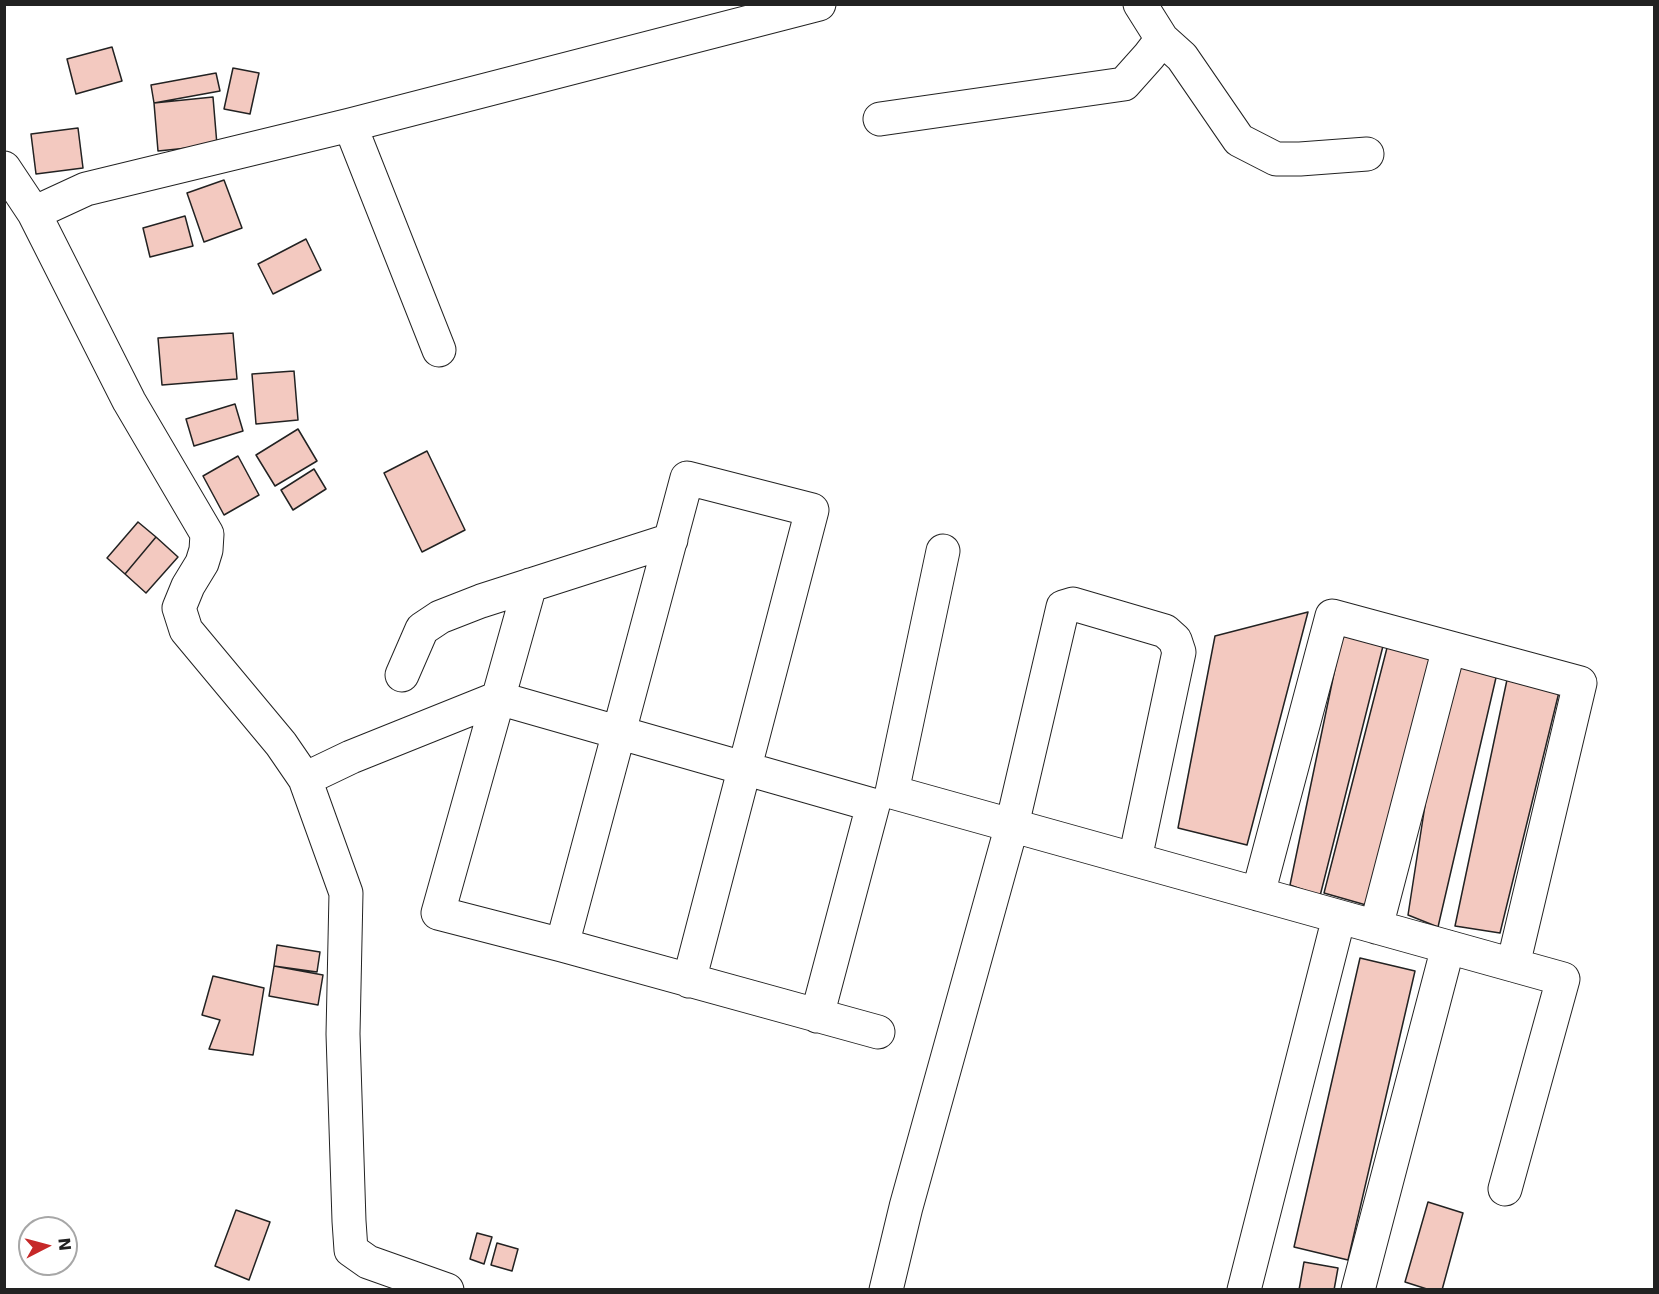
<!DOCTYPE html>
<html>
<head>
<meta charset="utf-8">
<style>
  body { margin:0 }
  #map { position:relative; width:1659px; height:1294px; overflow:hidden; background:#fff; font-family:"DejaVu Sans",sans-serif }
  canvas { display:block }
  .frame { position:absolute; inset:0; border:6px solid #222; pointer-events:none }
  .north { position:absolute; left:18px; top:1216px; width:60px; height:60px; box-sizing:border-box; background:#fff; border:2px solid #a7a7a7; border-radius:50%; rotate:84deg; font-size:16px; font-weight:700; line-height:24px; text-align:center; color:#222 }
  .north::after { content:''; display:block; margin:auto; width:21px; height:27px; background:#c62828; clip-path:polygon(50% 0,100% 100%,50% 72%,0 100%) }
</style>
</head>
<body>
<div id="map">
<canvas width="1659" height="1294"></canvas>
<div class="frame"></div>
<div class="north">N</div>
</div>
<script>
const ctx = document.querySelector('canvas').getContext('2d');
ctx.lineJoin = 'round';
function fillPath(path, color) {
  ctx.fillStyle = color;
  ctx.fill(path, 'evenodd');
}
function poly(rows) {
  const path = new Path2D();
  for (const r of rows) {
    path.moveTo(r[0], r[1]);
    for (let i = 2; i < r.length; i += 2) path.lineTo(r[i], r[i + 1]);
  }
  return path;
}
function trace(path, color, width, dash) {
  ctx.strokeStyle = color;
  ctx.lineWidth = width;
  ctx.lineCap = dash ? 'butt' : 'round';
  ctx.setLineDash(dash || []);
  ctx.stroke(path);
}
const building = poly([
  [112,47,122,81,76,94,67,59,112,47],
  [233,68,259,73,250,114,224,109,233,68],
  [216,73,220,91,154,103,151,85,216,73],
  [213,97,217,145,158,151,154,103,213,97],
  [78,128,83,168,36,174,31,134,78,128],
  [224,180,242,228,204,242,187,193,224,180],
  [185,216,193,246,150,257,143,228,185,216],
  [306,239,321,270,273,294,258,264,306,239],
  [233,333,237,379,162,385,158,338,233,333],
  [294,371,298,420,256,424,252,374,294,371],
  [235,404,243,431,194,446,186,419,235,404],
  [298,429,317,461,275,486,256,455,298,429],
  [427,451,465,530,422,552,384,473,427,451],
  [238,456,259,495,224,515,203,476,238,456],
  [314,469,326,489,293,510,281,490,314,469],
  [138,522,156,537,125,574,107,558,138,522],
  [156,537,178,557,146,593,125,574,156,537],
  [1308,612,1247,845,1178,828,1215,636,1308,612],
  [1342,635,1383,646,1320,896,1290,885,1342,635],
  [1388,644,1433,655,1366,905,1324,893,1388,644],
  [1448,657,1498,669,1438,927,1408,915,1448,657],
  [1508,675,1560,688,1500,933,1455,926,1508,675],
  [277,945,320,952,317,972,274,966,277,945],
  [1360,958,1415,971,1348,1260,1294,1247,1360,958],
  [274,966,323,975,318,1005,269,996,274,966],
  [213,976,264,988,253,1055,209,1049,220,1020,202,1015,213,976],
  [1428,1202,1463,1213,1442,1290,1430,1290,1405,1282,1428,1202],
  [236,1210,270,1222,249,1280,215,1266,236,1210],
  [477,1233,492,1237,484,1264,470,1259,477,1233],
  [497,1243,518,1249,512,1271,491,1265,497,1243],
  [1304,1262,1338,1268,1334,1290,1299,1290,1304,1262]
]);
const minor = poly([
  [1140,4,1162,39,1182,57,1239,140,1276,159,1300,159,1367,154],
  [880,119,1124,84,1149,56,1162,39],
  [350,125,439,350],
  [4,168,34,213],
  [943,551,892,792,1563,979,1505,1189],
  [530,585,438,913,562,945,878,1032],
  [402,675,422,629,440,617,481,601,671,540],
  [305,779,351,757,498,698,873,805,817,1016],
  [1258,894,1332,616,1580,683,1513,965],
  [1376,927,1449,648],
  [562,945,687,478,812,510,689,981],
  [447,1290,368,1262,351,1250,349,1221,343,1034,346,893,305,779,281,744,186,630,179,608,188,586,202,563,206,550,207,534,129,401,34,213,86,189,350,125,819,4],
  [886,1290,906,1207,1012,825,1063,607,1073,604,1165,631,1175,640,1179,652,1135,859],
  [1244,1290,1339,917],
  [1358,1290,1448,947]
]);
fillPath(building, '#f3c9c0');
trace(building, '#222', 1.5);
trace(minor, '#222', 35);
trace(minor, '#fff', 33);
</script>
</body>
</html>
